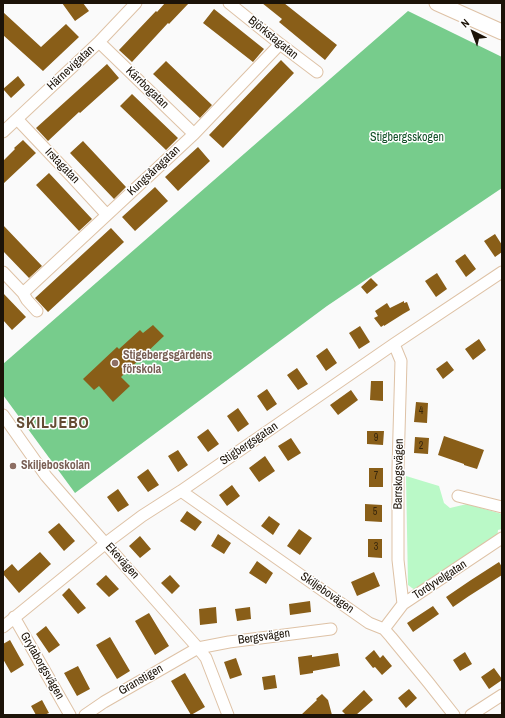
<!DOCTYPE html>
<html>
<head>
<meta charset="utf-8">
<style>
  body { margin:0 }
  #map { position:relative; width:505px; height:718px; overflow:hidden; background:#fafafa; font-family:"Archivo Narrow",sans-serif }
  canvas { display:block }
  .frame { position:absolute; inset:0; border:4px solid #1c1308; pointer-events:none }
  .north { position:absolute; left:453px; top:12px; width:40px; height:40px; -webkit-text-stroke:3px #fff; paint-order:stroke; rotate:318deg; font-size:11px; font-weight:700; line-height:16px; text-align:center; color:#1c1308 }
  .north::after { content:''; display:block; margin:auto; width:14px; height:18px; background:#1c1308; clip-path:polygon(50% 0,100% 100%,50% 72%,0 100%) }
</style>
</head>
<body>
<div id="map">
<canvas width="505" height="718"></canvas>
<div class="frame"></div>
<div class="north">N</div>
</div>
<script>
const ctx = document.querySelector('canvas').getContext('2d');
ctx.lineJoin = 'round';
function fillPath(path, color) {
  ctx.fillStyle = color;
  ctx.fill(path, 'evenodd');
}
function poly(rows) {
  const path = new Path2D();
  for (const r of rows) {
    path.moveTo(r[0], r[1]);
    for (let i = 2; i < r.length; i += 2) path.lineTo(r[i], r[i + 1]);
  }
  return path;
}
function trace(path, color, width, dash) {
  ctx.strokeStyle = color;
  ctx.lineWidth = width;
  ctx.lineCap = dash ? 'butt' : 'round';
  ctx.setLineDash(dash || []);
  ctx.stroke(path);
}
function drawText(font, color, halo, rows, align = 'center') {
  ctx.font = font + ' "Archivo Narrow",sans-serif';
  ctx.lineWidth = 3;
  ctx.setLineDash([]);
  ctx.textBaseline = 'middle';
  ctx.strokeStyle = halo;
  ctx.fillStyle = color;
  for (const [text, x, y, turn = 0] of rows) {
    ctx.save();
    ctx.translate(x, y);
    ctx.rotate((+turn || 0) * Math.PI / 180);
    ctx.textAlign = isNaN(turn) ? turn : align;
    if (halo) ctx.strokeText(text, 0, 0);
    ctx.fillText(text, 0, 0);
    ctx.restore();
  }
}
const green = poly([
  [406,476,439,486,444,503,450,508,467,504,502,514,502,529,498,530,497,540,416,591,408,585]
]);
const forest = poly([
  [408,11,502,57,502,188,327,306,75,493,3,395,3,364]
]);
const building = poly([
  [62,3,83,3,89,11,75,21],
  [165,3,189,3,169,24,168,23,132,62,119,50,156,11,157,12],
  [262,3,284,3,337,45,325,60,279,22,282,19],
  [214,9,264,49,253,62,203,23],
  [3,12,41,47,66,24,79,37,43,71,3,35],
  [281,60,294,73,223,148,209,135],
  [166,61,212,105,200,118,153,74],
  [107,64,119,78,80,113,79,112,48,141,36,128],
  [18,76,25,85,11,98,3,89],
  [132,94,178,138,166,150,120,106],
  [23,140,36,153,3,184,3,161,15,149,14,148],
  [83,141,126,187,114,199,70,153],
  [198,147,210,161,178,191,165,177],
  [49,173,92,219,79,231,36,185],
  [155,187,168,201,135,231,122,217],
  [3,225,42,266,29,278,3,251],
  [111,228,124,242,48,312,35,298],
  [495,234,502,245,502,252,495,257,484,241],
  [465,254,476,269,466,277,455,261],
  [437,273,447,289,436,297,425,281],
  [371,278,378,285,367,294,361,287],
  [3,293,26,317,12,330,3,320],
  [404,301,404,303,407,302,410,310,403,314,384,326,384,325,381,327,374,318,378,316,375,311,387,303,390,308],
  [153,325,164,336,121,377,130,386,113,402,99,386,94,390,83,379,117,347,119,349,140,330,143,333],
  [360,326,370,342,359,349,349,333],
  [479,339,486,350,473,360,465,349],
  [327,348,337,363,326,371,316,356],
  [447,361,454,370,443,379,436,369],
  [297,368,308,384,298,390,287,375],
  [371,381,383,381,383,401,370,400],
  [267,389,277,404,267,411,257,396],
  [351,390,358,400,338,415,330,405],
  [416,402,428,403,427,423,414,422],
  [238,408,249,424,238,432,227,416],
  [208,429,219,444,208,452,197,437],
  [367,431,384,431,383,445,367,444],
  [444,436,484,450,477,469,464,465,464,464,438,455],
  [415,437,429,438,428,454,414,453],
  [291,438,301,453,288,461,278,446],
  [178,450,188,465,178,472,168,456],
  [265,456,275,471,259,482,249,468],
  [369,468,383,468,383,487,369,487],
  [148,469,159,485,148,492,137,477],
  [232,485,240,496,227,506,219,495],
  [118,489,129,505,118,512,107,497],
  [365,504,382,505,382,522,365,521],
  [187,511,202,522,195,531,180,521],
  [269,516,280,524,273,535,261,526],
  [59,523,75,541,64,551,48,532],
  [299,529,312,538,300,555,287,546],
  [218,534,231,543,224,554,211,546],
  [140,536,151,549,140,558,129,546],
  [368,539,382,539,382,558,368,557],
  [40,552,51,564,19,593,3,574,3,572,12,564,18,571],
  [257,561,273,573,266,584,249,573],
  [499,562,502,567,502,575,469,596,453,607,446,597,471,580],
  [374,572,380,586,357,596,351,582],
  [106,575,119,589,109,597,96,584],
  [170,575,180,586,172,594,161,583],
  [69,588,86,608,78,614,62,595],
  [310,601,311,612,290,615,289,604],
  [433,606,439,614,413,632,407,623],
  [216,607,217,623,200,625,199,609],
  [250,607,251,619,237,621,235,609],
  [149,613,169,646,155,655,135,621],
  [46,626,60,645,49,653,36,634],
  [110,637,130,671,117,679,96,645],
  [10,640,24,665,11,673,3,659,3,644],
  [374,650,380,658,383,655,392,666,382,675,375,667,373,668,365,658],
  [465,652,472,664,460,671,453,660],
  [338,653,340,666,313,671,313,673,300,675,298,657,312,655,312,657],
  [236,658,242,675,230,679,224,662],
  [78,666,90,689,77,696,64,673],
  [494,668,502,679,502,680,489,689,481,677],
  [185,673,205,707,191,715,171,681],
  [275,675,277,688,264,690,262,677],
  [409,689,417,698,406,708,398,698],
  [364,690,373,700,356,715,346,715,342,711],
  [322,694,328,700,332,715,301,715,317,700,316,699],
  [42,700,49,713,44,715,36,715,31,706]
]);
const street = poly([
  [229,3,280,44,317,72],
  [99,42,194,134],
  [17,119,72,177,107,215],
  [3,132,99,42,136,3],
  [3,272,23,293,27,300,37,311],
  [23,293,194,134,280,44],
  [394,344,401,361,398,468,398,560,403,604],
  [3,415,46,476,73,507,198,648,206,658,228,715],
  [181,491,369,623,384,629,391,637,428,682,454,715],
  [458,496,502,507],
  [14,617,70,715],
  [3,627,106,543,142,516,181,491,394,344,502,272],
  [384,629,403,604,502,538],
  [85,715,104,702,198,648,229,642,331,629],
  [471,715,502,695]
]);
const secondary = poly([
  [437,3,502,32]
]);
const markers = [
  [115,363,4,"#8d6e63"],
  [13,466,4,"#8d6e63"]
];
const numberNames = [
  ["4",421,411],
  ["9",376,438],
  ["2",421,446],
  ["7",376,476],
  ["5",375,512],
  ["3",376,547]
];
const streetNames = [
  ["Björkstagatan",273,38,39],
  ["Härnevigatan",71,68,-43],
  ["Kärrbogatan",147,88,44],
  ["Irstagatan",62,166,46],
  ["Kungsåragatan",154,171,-43],
  ["Stigbergsgatan",249,444,-34],
  ["Barrskogsvägen",399,474,-89],
  ["Ekevägen",122,561,48],
  ["Tordyvelgatan",440,580,-33],
  ["Skiljebovägen",327,593,35],
  ["Bergsvägen",264,637,-8],
  ["Grytaborgsvägen",42,666,60],
  ["Granstigen",141,680,-30]
];
const parkNames = [
  ["Stigbergsskogen",407,138]
];
const educationNames = [
  ["Stigebergsgårdens",123,356],
  ["förskola",123,370],
  ["Skiljeboskolan",21,466]
];
const districtNames = [
  ["SKILJEBO",53,424]
];
fillPath(green, '#baf9c7');
fillPath(forest, '#77cc8c');
fillPath(building, '#895e18');
trace(street, '#dec2a6', 13);
trace(secondary, '#dec2a6', 17);
trace(street, '#fff', 11);
trace(secondary, '#fff', 15);
for (const [x, y, r, color] of markers) {
  const dot = new Path2D();
  dot.arc(x, y, r, 0, 2 * Math.PI);
  ctx.fillStyle = color;
  ctx.fill(dot);
  trace(dot, '#fff', 1.5);
}
drawText('10px', '#37260c', null, numberNames);
drawText('12px', '#1c1308', '#fff', streetNames);
drawText('12px', '#115027', '#fff', parkNames);
drawText('bold 12px', '#785e54', '#fff', educationNames, 'left');
ctx.letterSpacing = '1px';
drawText('bold 16px', '#644c33', '#fff', districtNames);
ctx.letterSpacing = '0px';
</script>
</body>
</html>
